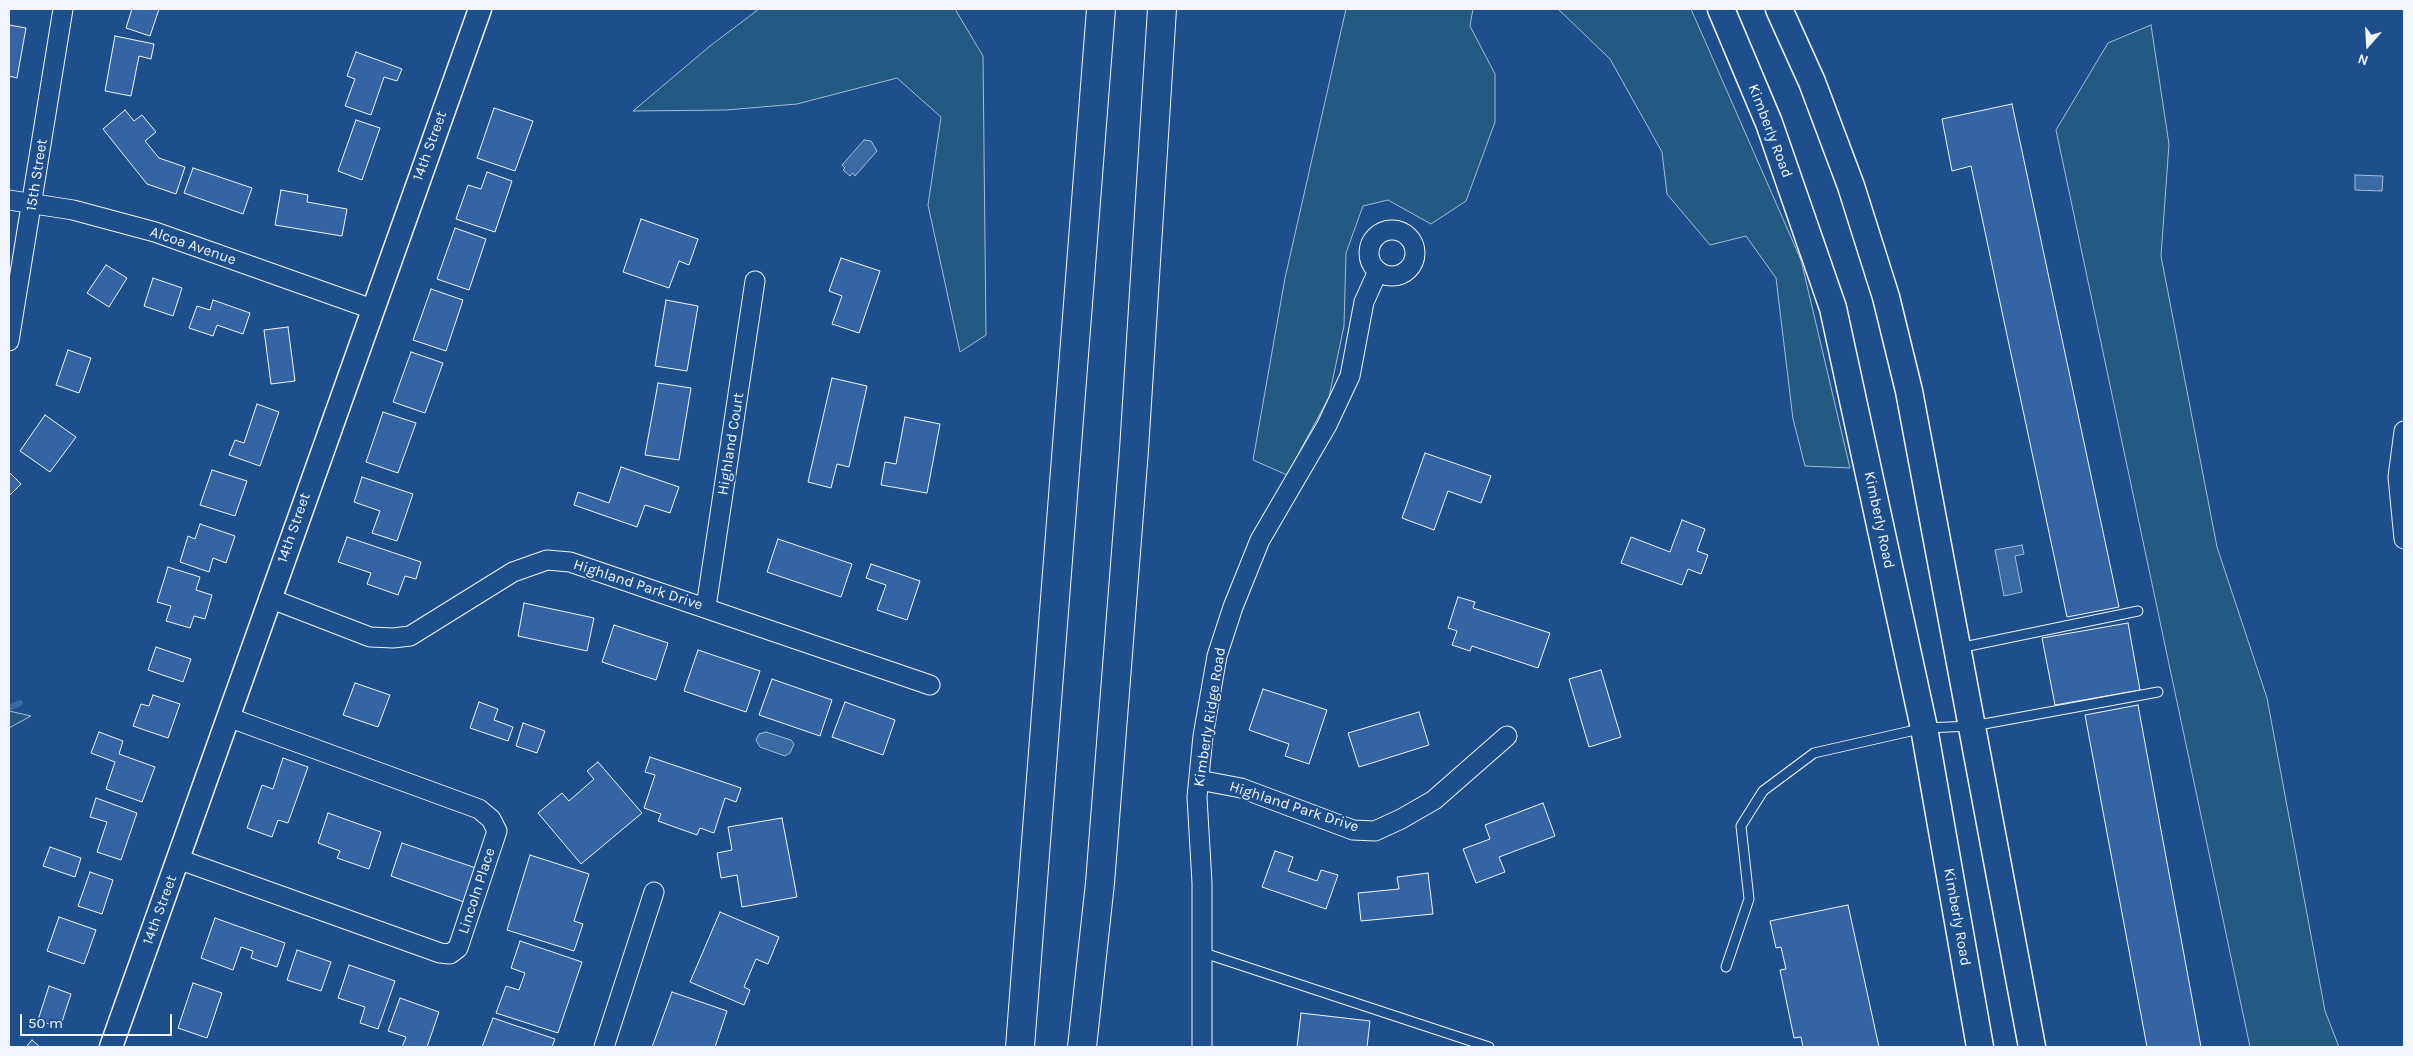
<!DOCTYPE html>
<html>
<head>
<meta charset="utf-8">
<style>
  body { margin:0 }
  #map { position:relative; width:2413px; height:1056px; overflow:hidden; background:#1f4e8c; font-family:Karla,sans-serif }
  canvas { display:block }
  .frame { position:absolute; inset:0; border:10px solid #f2f6ff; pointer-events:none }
  .north { position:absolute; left:2343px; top:20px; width:50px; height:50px; -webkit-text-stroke:4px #1f4e8c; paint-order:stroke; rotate:199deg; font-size:14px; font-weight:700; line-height:20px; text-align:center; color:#f2f6ff }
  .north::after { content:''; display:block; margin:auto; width:18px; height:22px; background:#f2f6ff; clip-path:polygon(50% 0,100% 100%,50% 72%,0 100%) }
  .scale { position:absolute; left:20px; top:1014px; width:152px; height:22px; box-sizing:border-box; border:2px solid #f2f6ff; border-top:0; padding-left:6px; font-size:15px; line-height:18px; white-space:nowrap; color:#f2f6ff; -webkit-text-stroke:4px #1f4e8c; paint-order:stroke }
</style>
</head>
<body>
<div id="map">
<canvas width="2413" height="1056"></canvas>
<div class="frame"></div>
<div class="north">N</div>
<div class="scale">50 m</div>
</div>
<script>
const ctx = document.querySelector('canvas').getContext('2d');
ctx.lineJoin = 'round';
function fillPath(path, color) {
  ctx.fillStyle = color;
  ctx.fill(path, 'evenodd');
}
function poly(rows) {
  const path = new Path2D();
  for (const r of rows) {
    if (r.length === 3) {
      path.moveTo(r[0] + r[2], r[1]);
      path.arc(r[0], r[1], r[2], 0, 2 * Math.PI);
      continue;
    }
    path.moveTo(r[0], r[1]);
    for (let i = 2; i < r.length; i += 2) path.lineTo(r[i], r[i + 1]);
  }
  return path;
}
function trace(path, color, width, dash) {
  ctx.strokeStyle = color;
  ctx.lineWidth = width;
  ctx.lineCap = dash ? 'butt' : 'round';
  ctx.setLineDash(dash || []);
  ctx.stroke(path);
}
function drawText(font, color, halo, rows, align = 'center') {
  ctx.font = font + ' Karla,sans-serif';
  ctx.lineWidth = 4;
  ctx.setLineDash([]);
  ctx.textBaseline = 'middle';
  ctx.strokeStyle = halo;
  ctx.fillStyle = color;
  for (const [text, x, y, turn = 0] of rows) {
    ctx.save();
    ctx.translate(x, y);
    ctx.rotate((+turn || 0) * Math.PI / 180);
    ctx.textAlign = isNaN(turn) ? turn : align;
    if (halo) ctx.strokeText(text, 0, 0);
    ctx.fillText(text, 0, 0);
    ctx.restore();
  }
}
const green = poly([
  [759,9,955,9,983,56,986,335,960,352,928,205,941,117,897,78,797,104,726,110,633,111,710,46,759,9],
  [1346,9,1473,9,1470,26,1495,74,1495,122,1466,201,1431,224,1388,200,1363,206,1346,253,1344,326,1329,397,1287,475,1253,460,1285,278,1346,9],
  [1558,9,1691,9,1801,260,1850,468,1805,466,1793,419,1776,278,1746,236,1710,245,1667,194,1662,152,1610,59,1558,9],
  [2151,25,2169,144,2161,256,2217,547,2267,698,2325,1011,2339,1047,2250,1047,2056,130,2108,43,2151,25],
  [9,711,31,716,9,728,9,711]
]);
const water = poly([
  [864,140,871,141,877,151,855,176,853,173,850,176,843,170,845,168,842,165,864,140],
  [2355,175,2383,176,2382,191,2355,190,2355,175],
  [2022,545,2024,554,2015,556,2022,592,2004,596,1995,550,2022,545],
  [766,732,791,740,794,744,790,753,785,756,760,747,756,740,759,734,766,732]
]);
const stream = poly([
  [9,708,20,703]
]);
const building = poly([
  [132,9,159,9,150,36,126,28,132,9],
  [9,25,26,28,17,78,9,76,9,25],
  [115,36,154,44,151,59,139,56,131,96,105,91,115,36],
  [356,52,402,69,397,81,384,77,371,115,345,106,355,79,347,76,356,52],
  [2012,104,2119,607,2067,617,1971,166,1952,171,1942,119,2012,104],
  [494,108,533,121,515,171,477,158,494,108],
  [125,110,134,121,142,115,156,132,145,141,159,158,185,167,176,194,147,184,103,129,125,110],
  [356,120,380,128,362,180,338,171,356,120],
  [193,168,252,188,243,214,184,193,193,168],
  [487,172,512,181,495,232,456,219,468,185,481,189,487,172],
  [281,190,308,195,307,202,347,209,342,236,275,225,281,190],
  [641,219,698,239,689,265,679,261,669,288,623,272,641,219],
  [455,228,486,239,469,290,437,279,455,228],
  [841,258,880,271,859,333,832,324,842,296,829,291,841,258],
  [106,265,127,278,109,307,87,293,106,265],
  [153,278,182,288,173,316,144,306,153,278],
  [431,289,463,300,446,351,413,340,431,289],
  [213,300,250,313,243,334,217,325,213,336,189,328,197,306,210,310,213,300],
  [666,300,698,306,687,371,655,366,666,300],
  [288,327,295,381,271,384,264,330,288,327],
  [68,350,91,358,79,393,56,385,68,350],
  [411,352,443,363,425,413,393,402,411,352],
  [832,378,867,386,849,467,837,464,831,488,808,482,832,378],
  [658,383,691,388,679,460,645,455,658,383],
  [257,404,279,412,260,466,229,455,235,440,244,443,257,404],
  [383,412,416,423,398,473,366,462,383,412],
  [45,415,76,437,50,472,20,451,45,415],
  [905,417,940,424,927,493,881,485,885,462,896,464,905,417],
  [1425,453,1491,476,1481,503,1448,491,1434,530,1402,518,1425,453],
  [621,467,679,487,670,513,645,505,637,527,574,505,578,492,609,503,621,467],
  [212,470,247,481,235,516,200,505,212,470],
  [9,472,21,484,9,496,9,472],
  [362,477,413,494,397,541,372,533,380,511,354,502,362,477],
  [1682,520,1705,529,1697,551,1708,555,1701,574,1688,569,1682,585,1621,563,1631,537,1670,552,1682,520],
  [200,524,235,536,226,563,213,558,209,572,180,562,188,536,195,539,200,524],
  [347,537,421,562,416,579,405,576,398,595,367,584,371,573,338,562,347,537],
  [778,539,852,564,841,597,767,572,778,539],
  [871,564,920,581,907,620,877,610,886,585,866,578,871,564],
  [168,567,200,577,196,590,212,595,205,619,194,616,190,628,166,621,171,606,157,602,168,567],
  [1458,597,1475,602,1473,608,1550,633,1538,668,1472,646,1470,651,1452,645,1457,631,1448,628,1458,597],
  [524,603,594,618,587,651,518,636,524,603],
  [2128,623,2140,690,2055,705,2042,638,2128,623],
  [614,625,668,643,656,680,602,662,614,625],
  [156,647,191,659,183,682,148,670,156,647],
  [698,650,760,671,746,712,684,691,698,650],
  [1601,670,1621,737,1589,747,1569,679,1601,670],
  [772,679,832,700,820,736,759,715,772,679],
  [355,683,390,695,378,727,343,715,355,683],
  [1263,689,1327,710,1309,764,1285,756,1289,744,1249,730,1263,689],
  [153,695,180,704,168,738,133,726,141,704,149,706,153,695],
  [479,702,498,709,494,720,513,727,508,741,470,728,479,702],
  [845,702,895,720,883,755,832,737,845,702],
  [2138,705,2201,1047,2147,1047,2085,715,2138,705],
  [1419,712,1429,745,1359,767,1348,733,1419,712],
  [523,723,545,731,537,753,516,746,523,723],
  [99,732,123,741,119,754,155,767,142,802,106,789,115,762,91,753,99,732],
  [650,757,741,788,736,802,725,798,714,833,700,828,697,835,658,821,661,814,644,808,655,775,645,772,650,757],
  [283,758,308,767,288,823,278,820,272,837,247,828,262,785,273,789,283,758],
  [598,762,642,813,581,864,538,813,562,793,569,801,594,779,587,771,598,762],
  [96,798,137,813,121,860,97,852,107,822,90,817,96,798],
  [1543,803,1555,836,1499,857,1505,872,1476,883,1463,849,1490,839,1485,825,1543,803],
  [328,813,381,832,369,869,337,858,340,851,318,843,328,813],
  [782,818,797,897,742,907,737,875,721,878,717,853,732,850,728,827,782,818],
  [402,843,476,868,464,902,391,876,402,843],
  [50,847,81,858,75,877,43,866,50,847],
  [1275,851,1293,857,1288,871,1317,881,1321,870,1338,875,1326,909,1262,887,1275,851],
  [530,855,589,874,574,921,583,924,574,951,507,930,530,855],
  [90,872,113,880,102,914,78,906,90,872],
  [1428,873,1433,914,1361,921,1358,893,1399,889,1397,877,1428,873],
  [1848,905,1879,1047,1803,1047,1801,1037,1794,1038,1780,970,1786,969,1781,947,1776,948,1770,921,1848,905],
  [720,912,779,937,768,964,756,959,744,987,750,990,744,1005,690,982,720,912],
  [59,917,96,930,84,964,47,951,59,917],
  [215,918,285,943,277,967,251,958,253,951,241,947,233,970,201,958,215,918],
  [520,941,582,962,558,1033,496,1013,506,986,519,990,525,973,511,968,520,941],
  [297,950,331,962,321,991,287,980,297,950],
  [349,965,395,981,378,1029,360,1023,365,1007,338,998,349,965],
  [193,983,222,993,207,1038,178,1028,193,983],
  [49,986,71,994,60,1028,38,1020,49,986],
  [672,992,727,1011,715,1047,652,1047,672,992],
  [400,998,439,1012,427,1047,402,1047,406,1037,388,1031,400,998],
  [1301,1013,1370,1021,1367,1047,1297,1047,1301,1013],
  [493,1018,555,1039,552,1047,482,1047,493,1018],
  [32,1040,40,1047,26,1047,32,1040]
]);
const service = poly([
  [1959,648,2138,611],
  [1204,953,1489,1047],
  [1726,967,1749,899,1741,826,1763,791,1814,753,1924,728,1973,726,2158,692]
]);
const minor = poly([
  [9,200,73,210,155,232,372,309],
  [1392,253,23],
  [9,341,63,9],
  [2404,431,2398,477,2404,539],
  [269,598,370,637,393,638,410,636,513,572,547,560,570,562,930,685],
  [706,607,755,281],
  [1199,780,1241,788,1353,830,1375,831,1401,819,1434,800,1507,736],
  [178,859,440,953,450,954,458,948,497,831,491,819,479,809,228,717],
  [604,1047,654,892],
  [1202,1047,1202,883,1197,797,1203,736,1217,656,1233,607,1260,540,1327,425,1350,376,1364,302,1378,271]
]);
const tertiary = poly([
  [111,1047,480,9]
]);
const secondary = poly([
  [1721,9,1769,123,1833,308,1924,728,1980,1047],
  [1779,9,1812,82,1851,186,1886,297,1909,391,2032,1047]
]);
const motorway = poly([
  [1020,1047,1101,9],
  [1082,1047,1100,883,1134,450,1162,9]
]);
const streetNames = [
  ["Kimberly Road",1770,131,69],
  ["14th Street",430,146,-70],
  ["15th Street",37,175,-81],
  ["Alcoa Avenue",193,246,19],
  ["Highland Court",731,444,-81],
  ["Kimberly Road",1879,520,78],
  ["14th Street",294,528,-71],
  ["Highland Park Drive",638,585,18],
  ["Kimberly Ridge Road",1210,717,-81],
  ["Highland Park Drive",1294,807,18],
  ["Lincoln Place",477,891,-72],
  ["14th Street",160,910,-70],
  ["Kimberly Road",1957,917,80]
];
fillPath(green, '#245a82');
trace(green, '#a8bbd7', 1);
fillPath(water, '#3b69a3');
trace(water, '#a8bbd7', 1);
trace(stream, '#3b69a3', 6);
fillPath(building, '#3563a3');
trace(building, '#f2f6ff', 1);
trace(service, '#f2f6ff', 11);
trace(minor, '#f2f6ff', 21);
trace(tertiary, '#f2f6ff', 25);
trace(secondary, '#f2f6ff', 29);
trace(motorway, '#f2f6ff', 30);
trace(service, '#1f4e8c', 9);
trace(minor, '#1f4e8c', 19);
trace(tertiary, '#1f4e8c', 22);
trace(secondary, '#1f4e8c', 26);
trace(motorway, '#1f4e8c', 28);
drawText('15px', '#f2f6ff', '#1f4e8c', streetNames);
</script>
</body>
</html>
